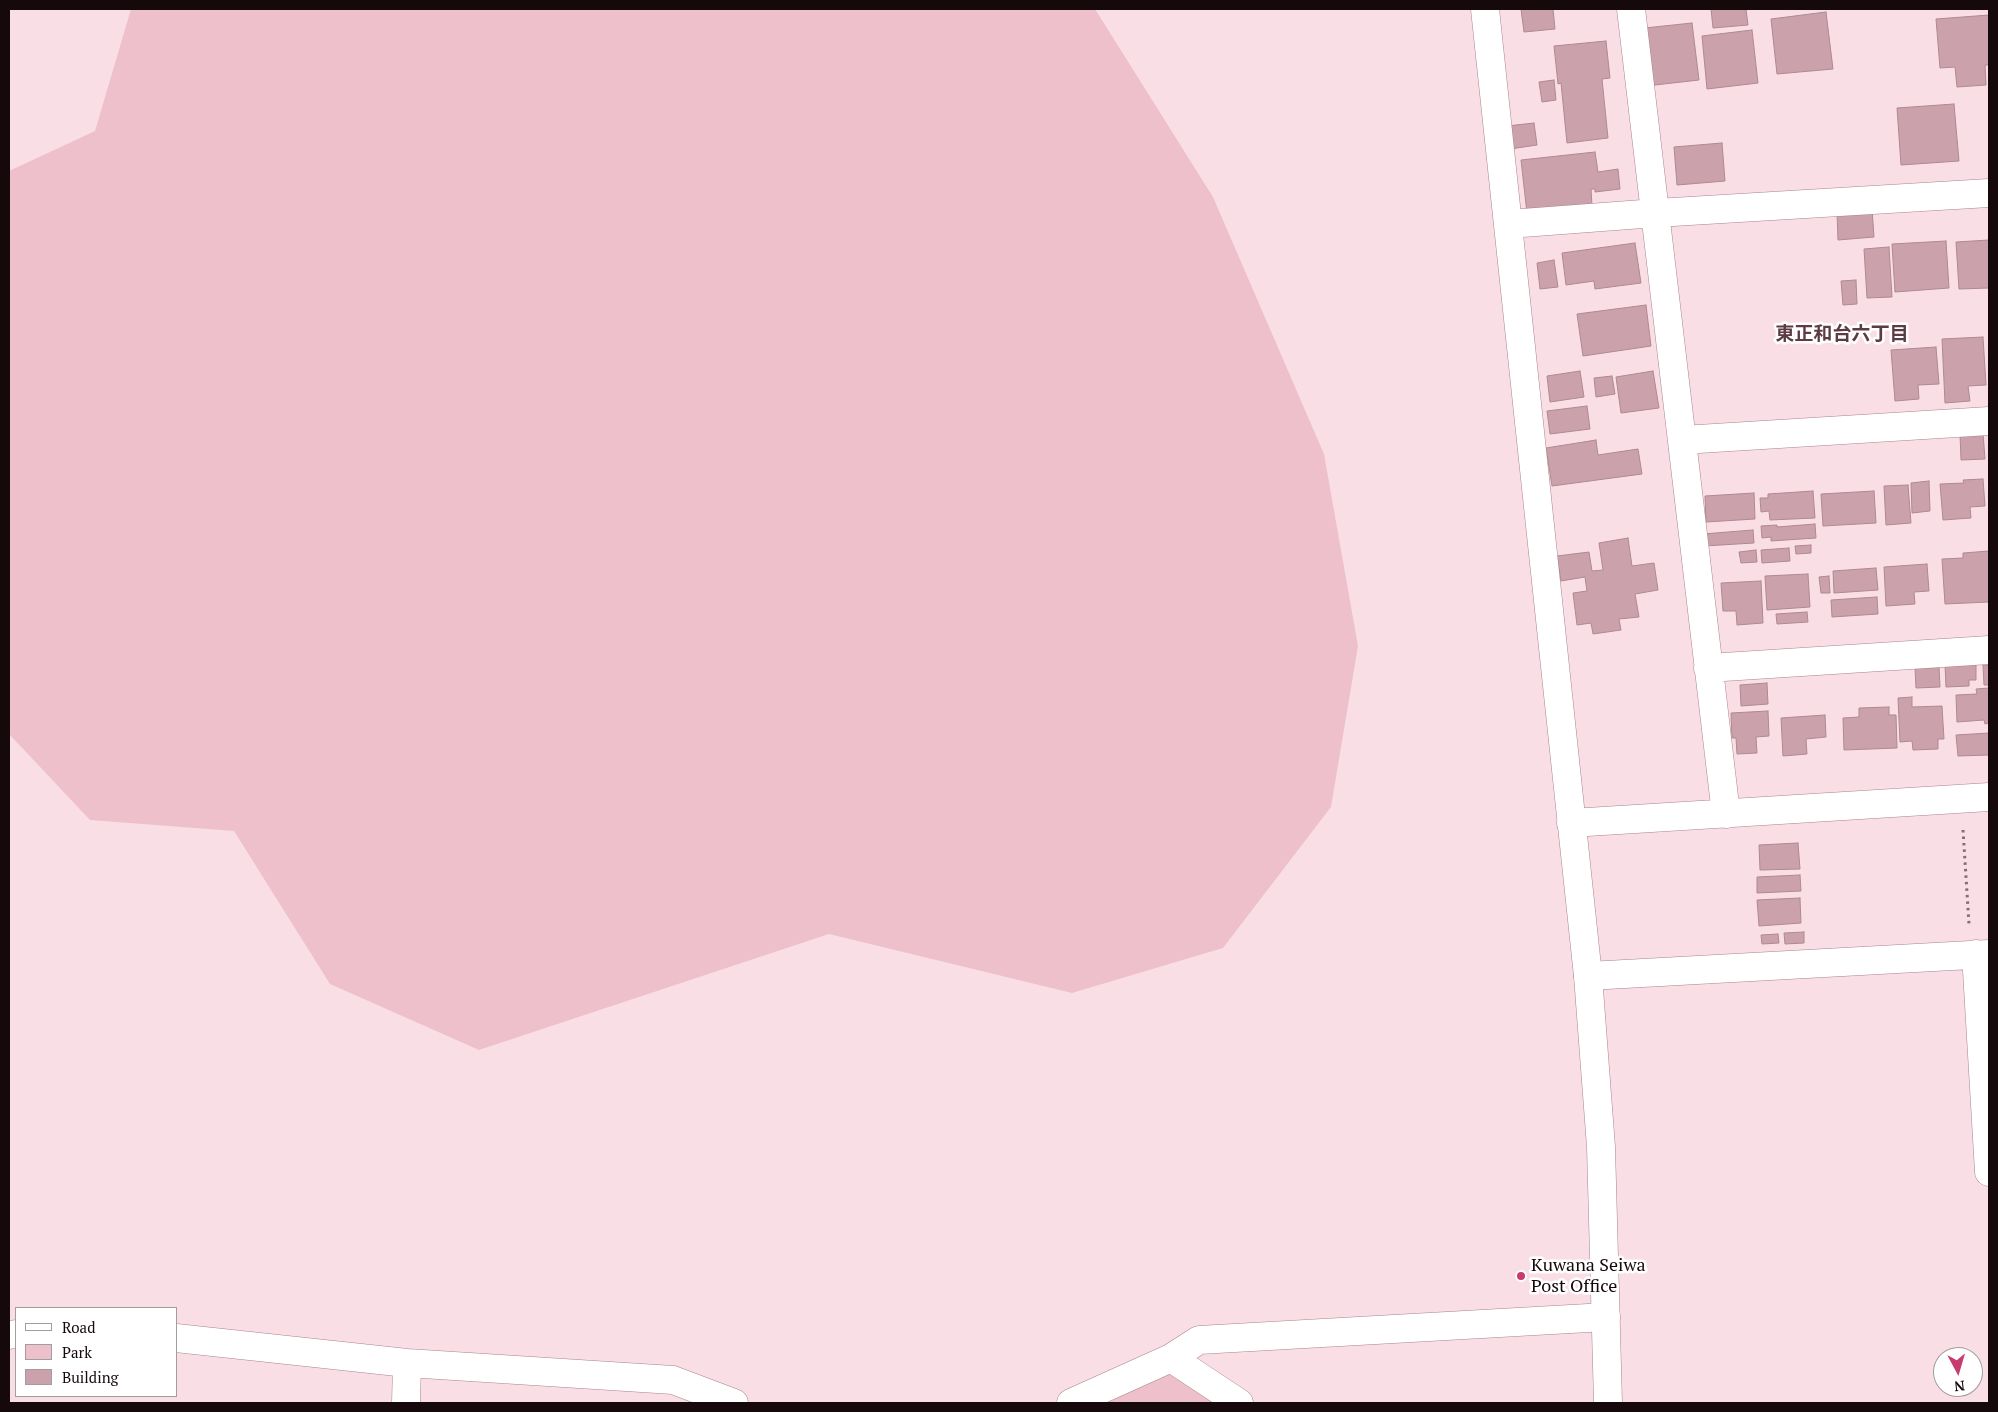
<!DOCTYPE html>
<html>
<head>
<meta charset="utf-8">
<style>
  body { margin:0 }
  #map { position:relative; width:1998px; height:1412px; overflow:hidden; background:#f9dfe5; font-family:"PT Serif",serif }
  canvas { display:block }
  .frame { position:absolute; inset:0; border:10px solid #16090c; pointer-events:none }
  .legend { position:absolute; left:15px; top:1307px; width:162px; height:90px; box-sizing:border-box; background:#fff; border:1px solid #a29d9e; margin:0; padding:6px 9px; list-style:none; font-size:15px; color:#16090c }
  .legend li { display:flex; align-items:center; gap:10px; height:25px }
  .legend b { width:25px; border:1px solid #a29d9e }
  .north { position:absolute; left:1933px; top:1347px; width:50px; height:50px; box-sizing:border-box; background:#fff; border:1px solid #a29d9e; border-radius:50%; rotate:174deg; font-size:14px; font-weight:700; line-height:20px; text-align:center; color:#16090c }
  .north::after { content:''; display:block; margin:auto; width:18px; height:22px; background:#c73b6f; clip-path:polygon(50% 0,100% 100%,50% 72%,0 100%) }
</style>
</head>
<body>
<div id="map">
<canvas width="1998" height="1412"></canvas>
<div class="frame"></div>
<ul class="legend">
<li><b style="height:6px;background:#fff"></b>Road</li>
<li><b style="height:14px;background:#eec0cb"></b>Park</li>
<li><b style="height:14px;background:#cba2ac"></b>Building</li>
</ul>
<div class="north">N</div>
</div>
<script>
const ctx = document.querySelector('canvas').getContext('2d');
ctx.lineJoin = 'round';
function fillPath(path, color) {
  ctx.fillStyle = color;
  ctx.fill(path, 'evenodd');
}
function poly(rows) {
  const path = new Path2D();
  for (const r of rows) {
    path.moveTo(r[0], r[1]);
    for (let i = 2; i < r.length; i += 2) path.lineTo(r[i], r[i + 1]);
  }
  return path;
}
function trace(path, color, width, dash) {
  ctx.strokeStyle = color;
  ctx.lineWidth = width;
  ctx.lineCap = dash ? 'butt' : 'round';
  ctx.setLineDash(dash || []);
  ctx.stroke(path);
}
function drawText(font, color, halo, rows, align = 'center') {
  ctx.font = font + ' "PT Serif","Noto Sans JP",serif';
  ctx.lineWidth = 5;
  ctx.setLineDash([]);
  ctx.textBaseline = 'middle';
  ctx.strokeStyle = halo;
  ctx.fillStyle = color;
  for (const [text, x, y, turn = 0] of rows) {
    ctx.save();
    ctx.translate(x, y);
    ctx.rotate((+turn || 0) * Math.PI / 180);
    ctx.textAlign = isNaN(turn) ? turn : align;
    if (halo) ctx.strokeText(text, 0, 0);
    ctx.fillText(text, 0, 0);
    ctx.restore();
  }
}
const green = poly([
  [131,9,1095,9,1213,197,1324,454,1358,646,1331,807,1223,948,1072,993,829,934,479,1050,330,984,234,831,90,820,9,734,9,171,95,131],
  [1169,1367,1220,1403,1090,1403]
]);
const building = poly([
  [1521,9,1553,9,1555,29,1524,32,1521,9],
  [1711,9,1746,9,1748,25,1713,28,1711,9],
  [1826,12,1833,69,1777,74,1771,19,1826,12],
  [1989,15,1989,65,1985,65,1986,85,1957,87,1955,67,1940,68,1936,19,1989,15],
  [1692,23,1699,80,1646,86,1645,28,1692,23],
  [1752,30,1758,83,1707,89,1702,36,1752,30],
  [1606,41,1610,78,1602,79,1608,138,1567,143,1561,83,1558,84,1554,46,1606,41],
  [1554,80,1556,100,1542,102,1539,82,1554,80],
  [1954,104,1959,161,1901,165,1897,108,1954,104],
  [1534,123,1537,145,1510,149,1507,126,1534,123],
  [1722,143,1725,181,1677,185,1674,147,1722,143],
  [1595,152,1598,172,1618,169,1620,189,1595,192,1595,189,1591,189,1592,206,1527,213,1521,160,1595,152],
  [1872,209,1874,237,1838,240,1837,211,1872,209],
  [1989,240,1989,288,1959,289,1956,242,1989,240],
  [1946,241,1949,288,1895,292,1892,244,1946,241],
  [1635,243,1641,283,1595,289,1594,281,1566,285,1562,253,1635,243],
  [1889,247,1892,297,1867,298,1864,249,1889,247],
  [1554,260,1558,287,1540,289,1537,263,1554,260],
  [1856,280,1857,304,1843,305,1841,281,1856,280],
  [1646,305,1651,346,1583,356,1577,314,1646,305],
  [1983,337,1986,385,1968,386,1970,401,1945,403,1942,339,1983,337],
  [1936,347,1939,384,1918,385,1919,399,1895,401,1891,350,1936,347],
  [1580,371,1584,397,1550,402,1547,376,1580,371],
  [1653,371,1659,408,1621,413,1616,377,1653,371],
  [1612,376,1615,394,1596,397,1594,378,1612,376],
  [1587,406,1590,429,1550,434,1547,411,1587,406],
  [1983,433,1985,459,1961,460,1960,434,1983,433],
  [1596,440,1598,455,1638,449,1642,474,1552,486,1546,448,1596,440],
  [1983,479,1985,506,1970,507,1971,518,1943,520,1940,484,1964,483,1963,480,1983,479],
  [1929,481,1930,511,1912,513,1911,483,1929,481],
  [1908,485,1911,523,1886,525,1884,486,1908,485],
  [1813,491,1815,518,1770,520,1769,511,1761,512,1760,498,1768,498,1768,494,1813,491],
  [1874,491,1876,523,1823,526,1821,494,1874,491],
  [1754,493,1755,519,1706,522,1705,496,1754,493],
  [1815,524,1816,538,1771,541,1771,537,1762,538,1761,526,1777,525,1777,527,1815,524],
  [1753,530,1754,543,1704,546,1703,534,1753,530],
  [1628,538,1632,566,1654,563,1658,590,1635,594,1639,617,1619,619,1621,630,1593,634,1591,623,1577,625,1573,593,1587,591,1585,577,1561,581,1557,556,1589,552,1592,571,1603,570,1599,543,1628,538],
  [1811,545,1811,553,1796,554,1795,546,1811,545],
  [1789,548,1790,561,1762,563,1761,550,1789,548],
  [1756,550,1757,562,1741,563,1739,552,1756,550],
  [1989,551,1989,602,1945,604,1942,559,1963,558,1963,553,1989,551],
  [1927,564,1929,591,1914,592,1915,604,1886,606,1884,567,1927,564],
  [1876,568,1878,590,1834,593,1833,571,1876,568],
  [1808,574,1810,607,1767,610,1765,576,1808,574],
  [1829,576,1830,593,1821,593,1819,577,1829,576],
  [1761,581,1763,623,1737,625,1736,611,1723,611,1721,583,1761,581],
  [1877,597,1878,614,1832,617,1831,600,1877,597],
  [1807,612,1808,622,1777,624,1776,614,1807,612],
  [1976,663,1976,680,1969,680,1969,686,1946,687,1945,665,1976,663],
  [1983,665,1989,665,1989,685,1984,685,1983,665],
  [1939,667,1940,687,1916,688,1915,668,1939,667],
  [1767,683,1768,704,1741,706,1740,685,1767,683],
  [1989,688,1989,723,1985,724,1984,720,1957,722,1956,695,1977,694,1976,689,1989,688],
  [1912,697,1912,707,1942,706,1944,739,1938,739,1938,749,1913,750,1912,741,1900,742,1898,698,1912,697],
  [1889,707,1889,715,1896,715,1897,748,1844,750,1843,718,1859,717,1859,708,1889,707],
  [1768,711,1769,736,1756,737,1757,753,1737,754,1736,738,1732,738,1731,713,1768,711],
  [1825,715,1826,737,1806,739,1807,754,1783,756,1781,718,1825,715],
  [1989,733,1989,755,1958,756,1956,735,1989,733],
  [1798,843,1800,869,1760,870,1759,845,1798,843],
  [1800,875,1801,891,1757,893,1757,877,1800,875],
  [1800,898,1801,923,1759,926,1757,900,1800,898],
  [1804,932,1804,943,1785,944,1784,933,1804,932],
  [1778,934,1779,943,1762,944,1761,935,1778,934]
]);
const path = poly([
  [1963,830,1969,924]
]);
const minor = poly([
  [1631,9,1726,814],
  [1509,224,1656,213,1989,193],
  [1682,440,1989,421],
  [1708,668,1989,650],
  [1571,823,1989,797],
  [1976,954,1989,1172],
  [1588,976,1989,954],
  [9,1335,16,1334],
  [176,1338,407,1363,673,1380,734,1403],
  [1171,1358,1199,1340,1606,1317],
  [406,1403,407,1363],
  [1071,1403,1171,1358,1239,1403]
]);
const tertiary = poly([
  [1485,9,1588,976,1601,1147,1608,1403]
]);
const markers = [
  [1521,1276,5,"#c73b6f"]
];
const poiNames = [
  ["Kuwana Seiwa",1531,1266],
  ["Post Office",1531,1287]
];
const neighbourhoodNames = [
  ["東正和台六丁目",1842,335]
];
fillPath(green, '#eec0cb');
fillPath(building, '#cba2ac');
trace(building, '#af8891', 1);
trace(minor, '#aa838c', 29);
trace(tertiary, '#aa838c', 29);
trace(path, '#826f73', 3, [2.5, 4]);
trace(minor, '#fff', 28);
trace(tertiary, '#fff', 28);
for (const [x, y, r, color] of markers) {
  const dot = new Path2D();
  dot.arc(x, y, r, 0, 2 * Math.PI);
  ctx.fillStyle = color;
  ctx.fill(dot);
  trace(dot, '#fff', 2);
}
drawText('18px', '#16090c', '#fff', poiNames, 'left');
drawText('bold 19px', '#5d3b44', '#fff', neighbourhoodNames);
</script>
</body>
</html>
